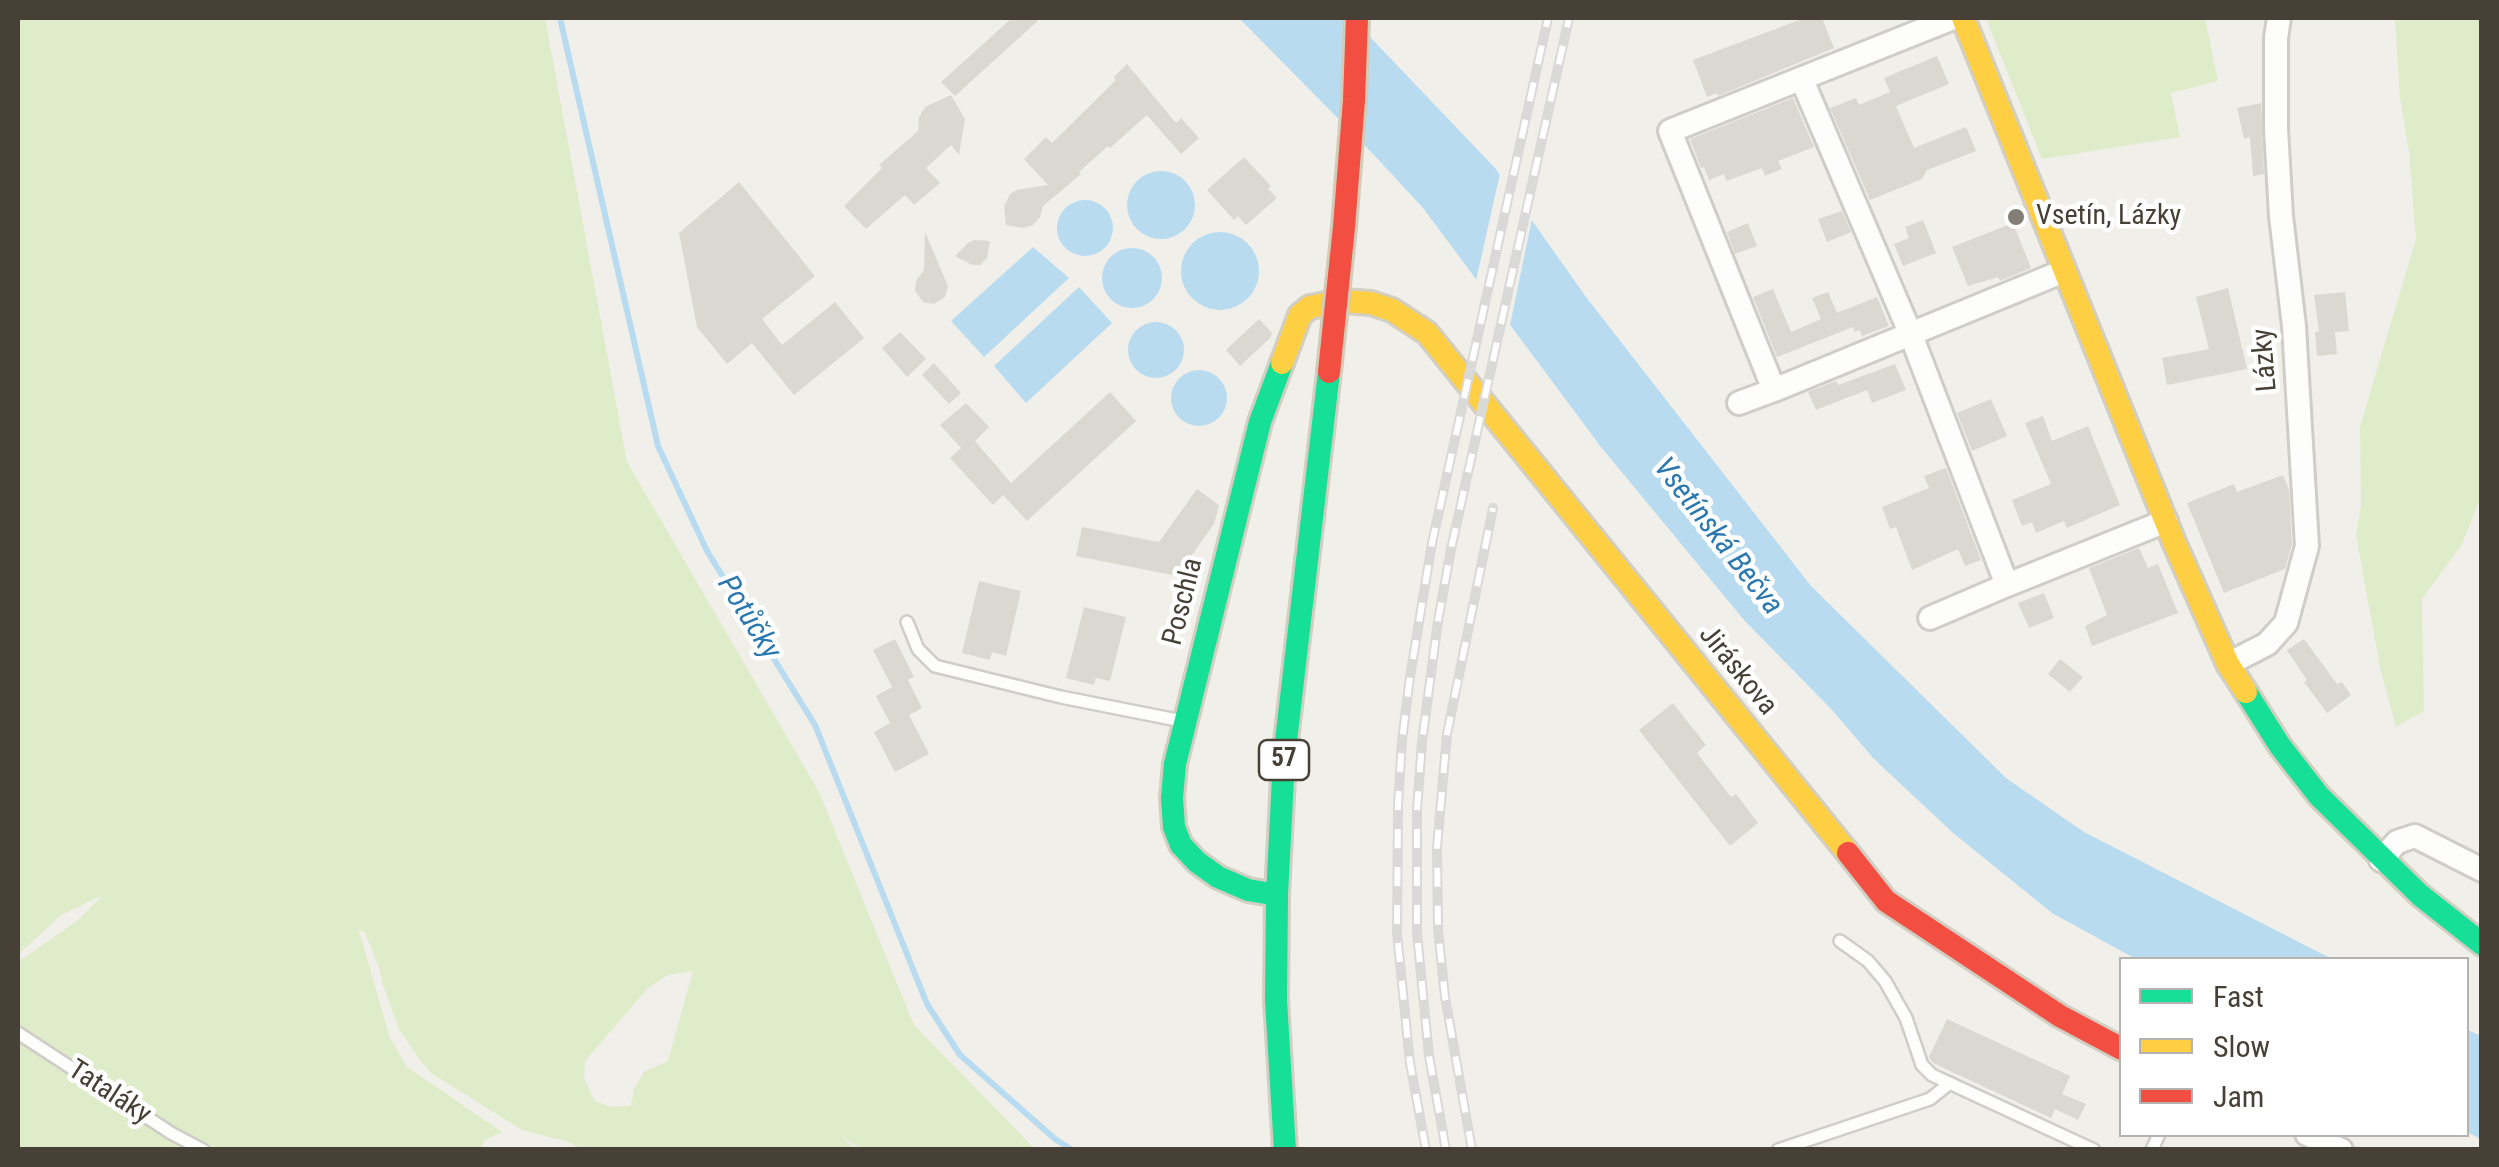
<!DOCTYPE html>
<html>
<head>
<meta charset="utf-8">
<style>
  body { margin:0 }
  #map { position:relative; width:2499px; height:1167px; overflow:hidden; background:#f1efea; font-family:"Roboto Condensed",sans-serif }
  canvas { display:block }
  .frame { position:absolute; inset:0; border:20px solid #474036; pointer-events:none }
  .legend { position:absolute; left:2119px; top:957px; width:350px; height:180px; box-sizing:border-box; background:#fff; border:2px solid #b5b3af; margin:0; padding:12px 18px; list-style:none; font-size:30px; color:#474036 }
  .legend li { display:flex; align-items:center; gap:20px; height:50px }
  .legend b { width:50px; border:2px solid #b5b3af }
</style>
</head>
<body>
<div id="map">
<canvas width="2499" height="1167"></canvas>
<div class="frame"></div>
<ul class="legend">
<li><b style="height:12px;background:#16e098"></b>Fast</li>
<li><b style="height:12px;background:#ffcf43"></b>Slow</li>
<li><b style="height:12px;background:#f24e42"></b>Jam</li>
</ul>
</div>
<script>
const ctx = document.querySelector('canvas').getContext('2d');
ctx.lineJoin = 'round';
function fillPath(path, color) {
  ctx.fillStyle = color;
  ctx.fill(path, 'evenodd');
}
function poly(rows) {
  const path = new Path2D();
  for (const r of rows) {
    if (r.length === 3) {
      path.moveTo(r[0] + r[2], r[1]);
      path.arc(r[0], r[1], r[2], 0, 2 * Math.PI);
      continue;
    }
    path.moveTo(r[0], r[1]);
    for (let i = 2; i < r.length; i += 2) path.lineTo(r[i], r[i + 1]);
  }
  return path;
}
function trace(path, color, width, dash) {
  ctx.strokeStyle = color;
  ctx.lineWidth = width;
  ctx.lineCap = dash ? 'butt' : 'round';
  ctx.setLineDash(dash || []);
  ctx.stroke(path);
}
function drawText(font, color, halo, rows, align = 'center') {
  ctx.font = font + ' "Roboto Condensed",sans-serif';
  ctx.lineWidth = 9;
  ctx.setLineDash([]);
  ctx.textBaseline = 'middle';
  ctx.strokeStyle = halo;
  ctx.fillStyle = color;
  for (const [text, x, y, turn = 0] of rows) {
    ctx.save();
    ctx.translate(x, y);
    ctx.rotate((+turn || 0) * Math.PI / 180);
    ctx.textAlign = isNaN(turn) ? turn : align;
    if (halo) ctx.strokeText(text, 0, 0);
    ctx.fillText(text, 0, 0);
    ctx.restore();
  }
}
const green = poly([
  [18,18,545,18,627,462,819,792,914,1025,1035,1149,861,1149,838,1134,856,1149,583,1150,568,1142,522,1130,431,1073,417,1056,399,1029,383,985,379,967,364,931,359,931,390,1038,407,1067,502,1132,485,1140,480,1149,18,1149,18,962,77,921,103,895,61,915,18,955],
  [693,971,668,1061,644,1072,634,1089,631,1106,612,1107,595,1101,584,1078,585,1061,648,988,668,975],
  [1986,18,2205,18,2218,81,2171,93,2180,137,2042,159],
  [2395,18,2482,18,2481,497,2462,544,2422,599,2424,711,2396,727,2380,667,2356,535,2361,506,2360,427,2416,239,2409,151,2400,98]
]);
const water = poly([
  [1239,18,1352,18,1495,168,1586,297,1811,586,2006,778,2084,832,2332,959,2136,959,2052,913,1952,832,1874,759,1833,711,1744,620,1601,447,1423,208,1374,155],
  [1161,205,34],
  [1085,228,28],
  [1220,271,39],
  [1033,247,1069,278,984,357,951,321],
  [1132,278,30],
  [1079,287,1112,323,1026,403,994,366],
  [1156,350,28],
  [1199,398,28],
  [2466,1029,2481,1036,2481,1139,2467,1132]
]);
const pier = poly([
  [1501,169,1533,214,1509,330,1475,285]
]);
const stream = poly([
  [560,18,658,446,707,551,815,725,927,1004,960,1055,1055,1139,1072,1150]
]);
const building = poly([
  [1012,18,1041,18,955,96,941,82],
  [1805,18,1822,18,1834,48,1718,96,1717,93,1707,97,1693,60],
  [1937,56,1949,84,1896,106,1914,148,1966,127,1976,151,1927,170,1922,179,1870,200,1830,108,1856,98,1859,105,1890,92,1884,78],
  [1127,64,1176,123,1181,118,1199,138,1181,154,1147,115,1110,148,1108,146,1079,172,1081,174,1043,206,1040,217,1033,225,1023,228,1006,225,1004,206,1010,194,1017,190,1048,185,1024,159,1046,137,1052,143,1116,80,1114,77],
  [951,95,965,119,959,155,951,145,926,168,940,183,914,205,905,195,866,229,844,206,882,168,879,165,918,131,919,117,925,107],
  [1793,98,1814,147,1778,161,1782,169,1765,176,1762,168,1726,181,1724,174,1709,180,1704,167,1701,168,1690,139],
  [2261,103,2264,174,2253,176,2250,137,2244,139,2237,108],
  [1244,157,1271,186,1268,189,1277,198,1246,225,1238,216,1234,220,1207,190],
  [739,182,815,276,762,319,782,345,835,302,864,338,794,395,752,343,727,364,697,327,679,233],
  [1842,211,1851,232,1827,242,1818,219],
  [1923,220,1936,253,1903,266,1894,244,1909,238,1905,227],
  [1748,223,1757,246,1735,254,1727,232],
  [2013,223,2031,268,2000,281,1998,277,1968,286,1952,247],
  [925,232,948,286,945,297,934,304,923,302,915,291,916,281,924,270],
  [974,240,990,241,987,258,980,265,972,265,955,256,968,243],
  [2228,288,2247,369,2167,385,2162,358,2209,349,2196,297],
  [1773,289,1791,332,1821,319,1812,298,1828,292,1837,313,1877,297,1889,326,1862,336,1860,330,1855,332,1853,327,1777,357,1753,297],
  [2345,292,2349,331,2335,332,2337,354,2317,356,2315,332,2319,332,2314,295],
  [1259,319,1272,333,1270,338,1240,366,1226,350],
  [900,332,926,359,907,377,882,348],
  [934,363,961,393,949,404,922,375],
  [1895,364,1906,390,1872,403,1867,390,1816,410,1808,392,1836,381,1838,385],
  [1110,392,1136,421,1027,521,1003,495,993,505,950,458,961,448,940,425,966,403,989,427,975,441,1011,483],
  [1991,399,2007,436,1972,451,1957,413],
  [2043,416,2052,441,2088,426,2120,505,2067,528,2064,521,2036,533,2032,522,2022,526,2012,500,2051,484,2025,423],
  [1946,468,1981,560,1965,566,1958,549,1912,570,1896,527,1890,529,1882,507,1929,488,1924,476],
  [2283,475,2289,490,2292,544,2285,569,2224,593,2187,503,2234,484,2237,492],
  [1197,489,1219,505,1214,524,1177,576,1076,556,1082,527,1159,542],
  [2139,548,2148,568,2158,564,2178,613,2092,646,2085,626,2107,615,2089,568],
  [979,581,1021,591,1006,656,992,652,990,660,962,653],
  [2044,593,2054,618,2029,628,2018,603],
  [1084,607,1126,617,1110,681,1096,678,1094,685,1066,678],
  [895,639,914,677,908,680,922,708,909,715,929,754,895,772,874,732,890,723,876,696,892,687,873,650],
  [2304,639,2337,684,2342,682,2351,695,2327,713,2304,682,2307,680,2287,650],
  [2060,659,2083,677,2070,692,2048,674],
  [1673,703,1706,745,1697,753,1731,797,1736,794,1758,823,1730,846,1639,730],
  [1947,1019,2070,1076,2062,1094,2086,1104,2078,1120,2055,1109,2051,1118,1933,1063,1929,1057]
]);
const lane = poly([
  [907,622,918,649,935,666,1061,697,1182,721],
  [1840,941,1868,961,1885,981,1906,1018,1922,1065,1932,1075,2094,1150],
  [18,1033,171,1133,203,1150],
  [1778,1150,1930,1099,1950,1083],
  [2152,1150,2159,1134]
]);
const street = poly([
  [1953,18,1670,131,1774,390,2064,271],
  [1802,80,1911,335,2007,585,2166,521],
  [1739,403,1774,390],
  [1930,618,2007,585],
  [2228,664,2267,644,2286,623,2307,546,2294,326,2281,216,2276,129,2276,38,2279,18],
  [2381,860,2397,842,2415,836,2482,870],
  [2307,1134,2341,1150]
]);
const fast = poly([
  [2246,692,2280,746,2319,796,2420,895,2482,944],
  [1277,895,1248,890,1218,877,1197,862,1181,845,1174,827,1172,798,1175,764,1260,422,1282,363],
  [1285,1150,1276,1000,1277,895,1284,758,1329,372]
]);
const slow = poly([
  [1963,18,2174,542,2228,664,2246,692],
  [1282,363,1300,315,1310,307,1342,301,1371,303,1392,310,1427,333,1848,853]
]);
const jam = poly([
  [1848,853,1886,901,2060,1016,2122,1049]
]);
const rail = poly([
  [1426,1150,1410,1063,1397,933,1398,805,1402,741,1410,677,1432,543,1548,18],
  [1446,1150,1429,1056,1417,934,1417,810,1422,742,1438,621,1451,549,1569,18],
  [1472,1150,1445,997,1438,929,1437,847,1447,734,1493,508]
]);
const jamBridge = poly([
  [1329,372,1344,227,1354,100,1357,18]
]);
const markers = [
  [2016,217,10,"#827d75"]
];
const shields = [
  [1284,760,50]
];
const shieldNames = [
  ["57",1284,760]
];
const poiNames = [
  ["Vsetín, Lázky",2036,217]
];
const streetNames = [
  ["Lázky",2266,360,-95],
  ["Poschla",1184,602,-76],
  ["Jiráskova",1737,671,51],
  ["Tataláky",109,1093,33]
];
const waterNames = [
  ["Vsetínská Bečva",1717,537,52],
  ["Potůčky",748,618,58]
];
fillPath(green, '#deecc9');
fillPath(water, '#b9dbf0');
fillPath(pier, '#f1efea');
trace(stream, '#b9dbf0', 6);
fillPath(building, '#dbd8d2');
trace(lane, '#cfcdc7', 16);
trace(street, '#cfcdc7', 28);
trace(fast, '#d2cec2', 28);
trace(slow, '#d2cec2', 28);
trace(jam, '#d2cec2', 28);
trace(lane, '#fdfdfc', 11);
trace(street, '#fdfdfc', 22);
trace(fast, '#16e098', 22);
trace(slow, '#ffcf43', 22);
trace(jam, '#f24e42', 22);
trace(rail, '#d9d9d8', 10);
trace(rail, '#fff', 6, [19]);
trace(jamBridge, '#d4cbb7', 28, []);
trace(jamBridge, '#f24e42', 22);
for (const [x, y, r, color] of markers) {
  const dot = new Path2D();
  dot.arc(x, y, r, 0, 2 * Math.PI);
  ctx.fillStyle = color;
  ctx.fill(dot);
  trace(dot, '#fff', 4);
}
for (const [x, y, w] of shields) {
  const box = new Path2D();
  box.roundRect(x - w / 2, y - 20, w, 40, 8);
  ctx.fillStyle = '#fff';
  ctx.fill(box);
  trace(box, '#474036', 2.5);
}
drawText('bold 25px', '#474036', null, shieldNames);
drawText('28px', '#474036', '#fff', poiNames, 'left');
drawText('28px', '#474036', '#fff', streetNames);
drawText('italic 30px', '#2a78af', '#fff', waterNames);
</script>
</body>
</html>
